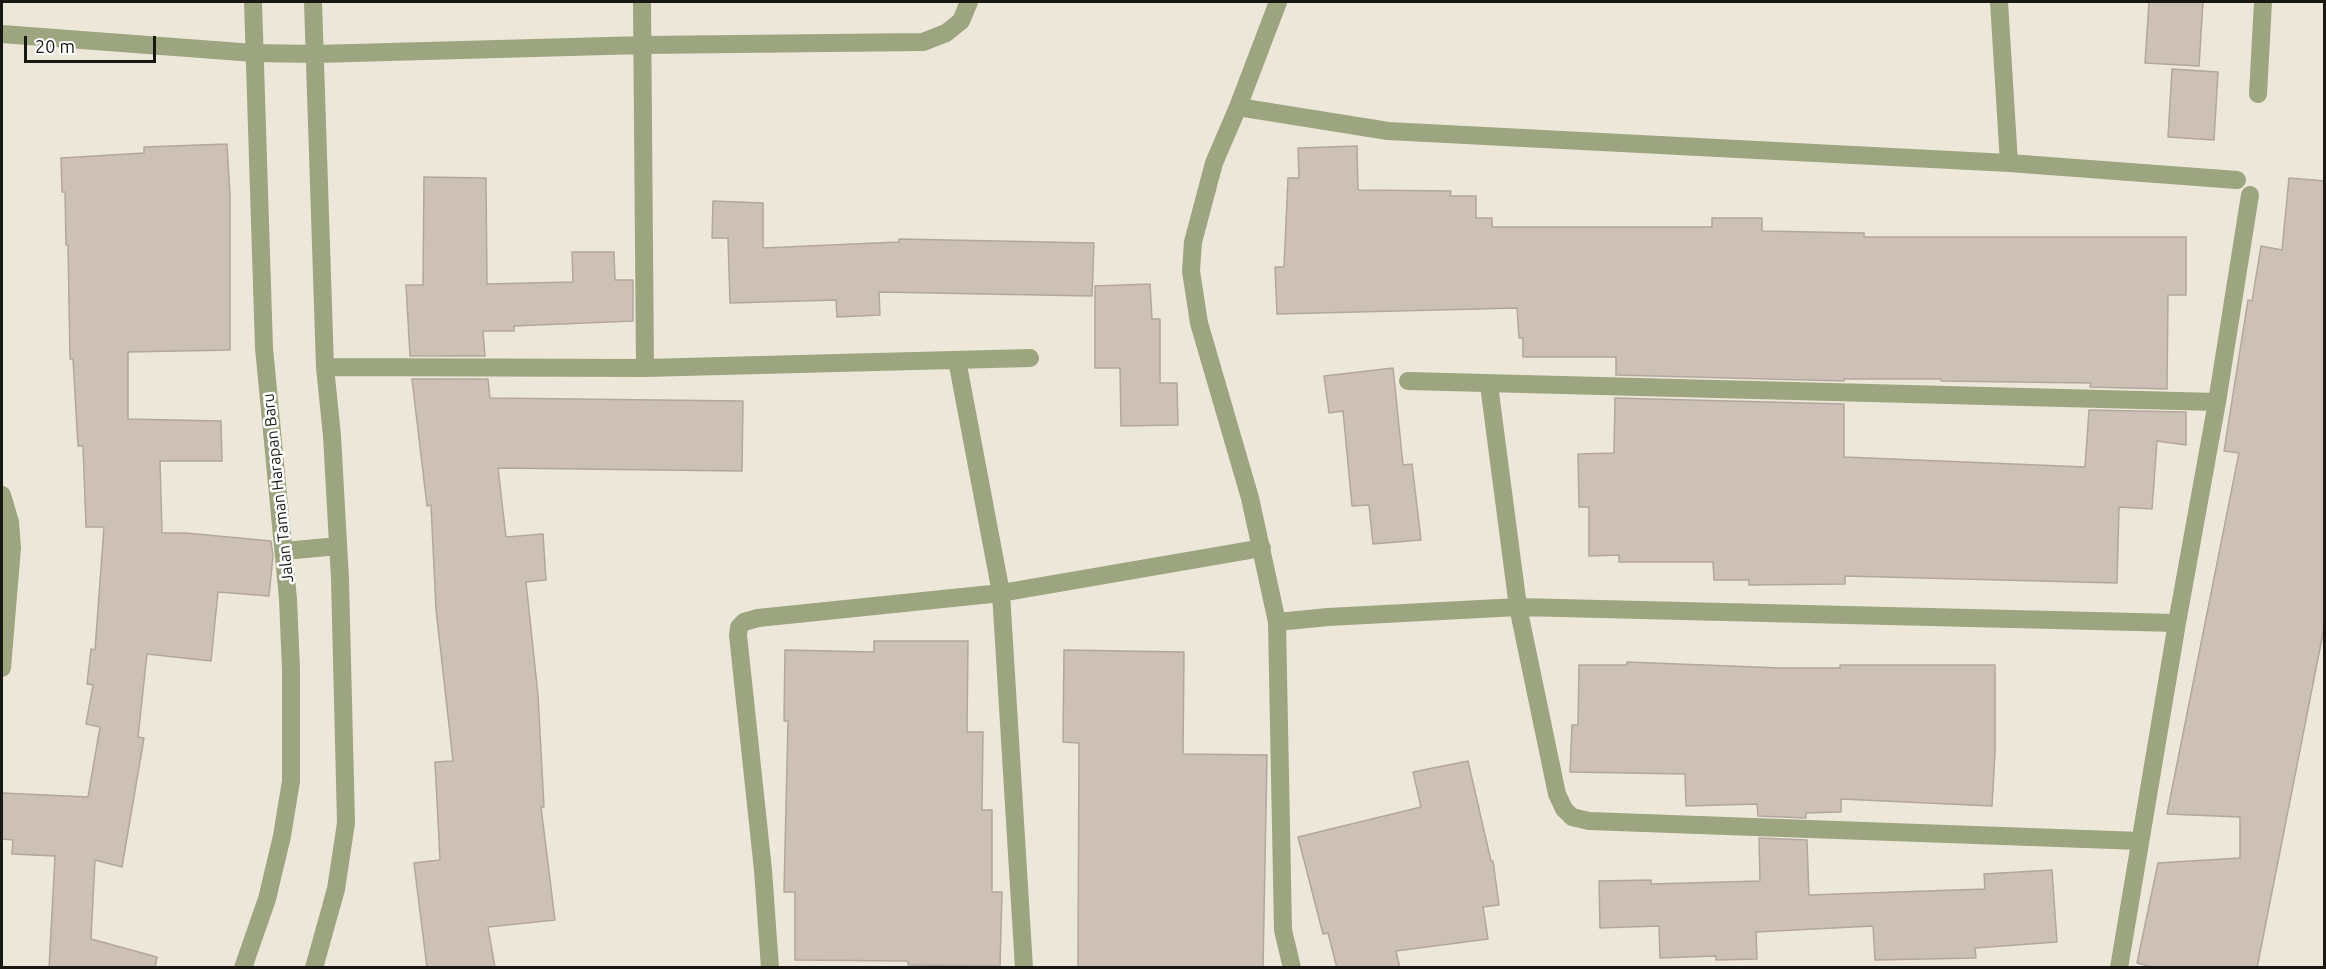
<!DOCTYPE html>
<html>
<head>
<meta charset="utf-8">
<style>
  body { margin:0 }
  #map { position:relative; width:2326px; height:969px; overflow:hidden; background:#ede7d9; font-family:Ubuntu,sans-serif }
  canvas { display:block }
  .frame { position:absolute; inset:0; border:3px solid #191712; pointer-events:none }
  .scale { position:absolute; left:24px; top:36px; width:132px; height:27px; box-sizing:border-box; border:3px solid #191712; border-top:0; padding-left:8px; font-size:18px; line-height:21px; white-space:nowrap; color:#191712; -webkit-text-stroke:4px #fff; paint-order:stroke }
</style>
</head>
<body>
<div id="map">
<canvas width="2326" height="969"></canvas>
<div class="frame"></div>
<div class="scale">20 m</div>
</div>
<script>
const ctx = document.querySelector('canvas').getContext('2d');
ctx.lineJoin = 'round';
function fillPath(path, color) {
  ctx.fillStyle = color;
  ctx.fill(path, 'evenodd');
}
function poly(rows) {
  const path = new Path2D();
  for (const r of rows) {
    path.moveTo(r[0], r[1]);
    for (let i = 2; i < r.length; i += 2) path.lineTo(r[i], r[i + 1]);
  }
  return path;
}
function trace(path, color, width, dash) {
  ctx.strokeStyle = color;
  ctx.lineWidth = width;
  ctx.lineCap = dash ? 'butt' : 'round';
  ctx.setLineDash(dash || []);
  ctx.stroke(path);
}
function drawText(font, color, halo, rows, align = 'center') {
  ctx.font = font + ' Ubuntu,sans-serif';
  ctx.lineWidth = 5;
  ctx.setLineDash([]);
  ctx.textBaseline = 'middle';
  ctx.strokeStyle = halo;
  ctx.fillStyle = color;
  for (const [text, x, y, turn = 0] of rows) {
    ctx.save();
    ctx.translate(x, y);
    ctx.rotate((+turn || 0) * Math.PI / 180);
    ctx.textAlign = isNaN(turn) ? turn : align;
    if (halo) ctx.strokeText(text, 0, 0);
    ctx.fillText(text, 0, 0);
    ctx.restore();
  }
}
const building = poly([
  [2149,2,2203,2,2199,66,2145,63,2149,2],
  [2172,69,2218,72,2214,140,2168,137,2172,69],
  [227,144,230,195,230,350,128,352,128,419,221,421,222,461,160,461,162,533,186,533,271,541,273,556,269,596,218,592,211,661,147,654,138,737,144,738,122,867,95,860,91,939,157,957,155,968,49,968,55,856,12,854,13,840,2,839,2,793,88,797,100,727,86,724,93,685,87,684,91,649,95,650,104,527,86,527,83,446,78,446,73,359,70,359,68,245,66,245,65,192,62,192,61,158,144,153,144,147,227,144],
  [1357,146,1358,190,1451,191,1450,196,1476,196,1476,218,1492,218,1492,227,1712,227,1712,218,1762,218,1762,231,1864,233,1864,237,2186,237,2186,295,2168,295,2167,389,2090,387,2091,383,1941,381,1941,379,1844,379,1844,381,1616,375,1616,357,1523,357,1523,338,1519,338,1517,308,1277,314,1275,267,1284,267,1288,178,1299,178,1298,148,1357,146],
  [424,177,486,178,487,284,573,282,572,252,614,252,615,280,633,280,633,321,514,326,514,331,483,331,485,356,410,356,406,285,423,285,424,177],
  [2289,178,2325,181,2325,623,2257,968,2157,968,2137,963,2158,863,2240,858,2240,817,2167,814,2239,453,2224,451,2248,300,2252,301,2261,246,2282,250,2289,178],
  [713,201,763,203,763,248,899,242,899,239,1094,243,1092,296,879,292,880,315,837,317,836,300,730,303,728,238,712,238,713,201],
  [1150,284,1152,319,1160,319,1160,383,1177,383,1178,425,1121,426,1120,368,1095,368,1095,286,1150,284],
  [1393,368,1403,465,1412,464,1421,540,1373,544,1369,505,1352,506,1343,411,1329,413,1324,376,1393,368],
  [412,379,488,379,490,398,743,401,742,471,498,468,506,537,543,534,546,580,526,582,538,695,544,807,541,807,555,920,488,927,495,968,427,968,414,863,440,860,435,762,453,761,436,609,431,505,427,506,412,379],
  [1615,398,1844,404,1844,457,2085,467,2089,410,2186,412,2186,445,2157,441,2152,509,2119,507,2117,583,1845,576,1845,584,1749,585,1749,580,1714,580,1713,562,1619,562,1619,555,1589,556,1589,507,1579,507,1578,454,1614,453,1615,398],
  [874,641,968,641,967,732,983,732,982,810,992,810,992,892,1002,892,1000,966,908,965,908,961,795,960,795,892,784,892,788,721,784,721,785,650,874,652,874,641],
  [1064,650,1184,652,1183,754,1267,755,1263,968,1078,968,1079,743,1063,742,1064,650],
  [1627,662,1781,668,1840,668,1840,665,1995,665,1995,753,1992,806,1841,799,1841,812,1806,813,1806,818,1758,816,1757,804,1686,806,1685,774,1570,772,1572,725,1578,725,1579,665,1627,665,1627,662],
  [1468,761,1491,861,1493,861,1499,905,1483,907,1488,939,1396,951,1400,968,1337,968,1328,933,1323,934,1298,837,1421,807,1413,772,1468,761],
  [1759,838,1807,840,1809,895,1985,889,1984,874,2052,870,2057,942,1975,948,1976,958,1875,960,1873,926,1756,932,1757,959,1716,960,1716,956,1660,958,1659,926,1600,928,1599,881,1651,880,1651,884,1760,881,1759,838]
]);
const street = poly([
  [313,2,325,367,332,436,340,579,346,823,336,889,314,968],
  [642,2,645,368],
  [1278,2,1238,107,1214,163,1193,242,1191,271,1199,323,1250,498,1277,622,1283,930,1292,968],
  [1999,2,2009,163],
  [2,34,254,53,316,54,643,45,923,42,946,33,961,21,969,2],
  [2258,94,2263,2],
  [1238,107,1388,131,2009,163,2237,180],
  [957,360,1001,593,1024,968],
  [325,367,645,368,1030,358],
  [1408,381,2217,402],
  [1489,385,1518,607,1557,794,1564,809,1572,817,1589,821,2140,841],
  [2,495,10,522,12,548,2,668],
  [284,551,338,546],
  [1277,622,1328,617,1518,607,2177,623],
  [243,968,267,899,282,836,291,781,291,669,288,599,264,348,253,2],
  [770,968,763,870,738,635,739,627,744,622,758,618,1001,593,1262,548],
  [2119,968,2177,623,2217,402,2250,195]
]);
const streetNames = [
  ["Jalan Taman Harapan Baru",278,488,-96]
];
fillPath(building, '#cdc0b6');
trace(building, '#b3a79d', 1.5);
trace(street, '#9ca57f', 18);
drawText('16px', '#191712', '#fff', streetNames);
</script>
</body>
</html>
